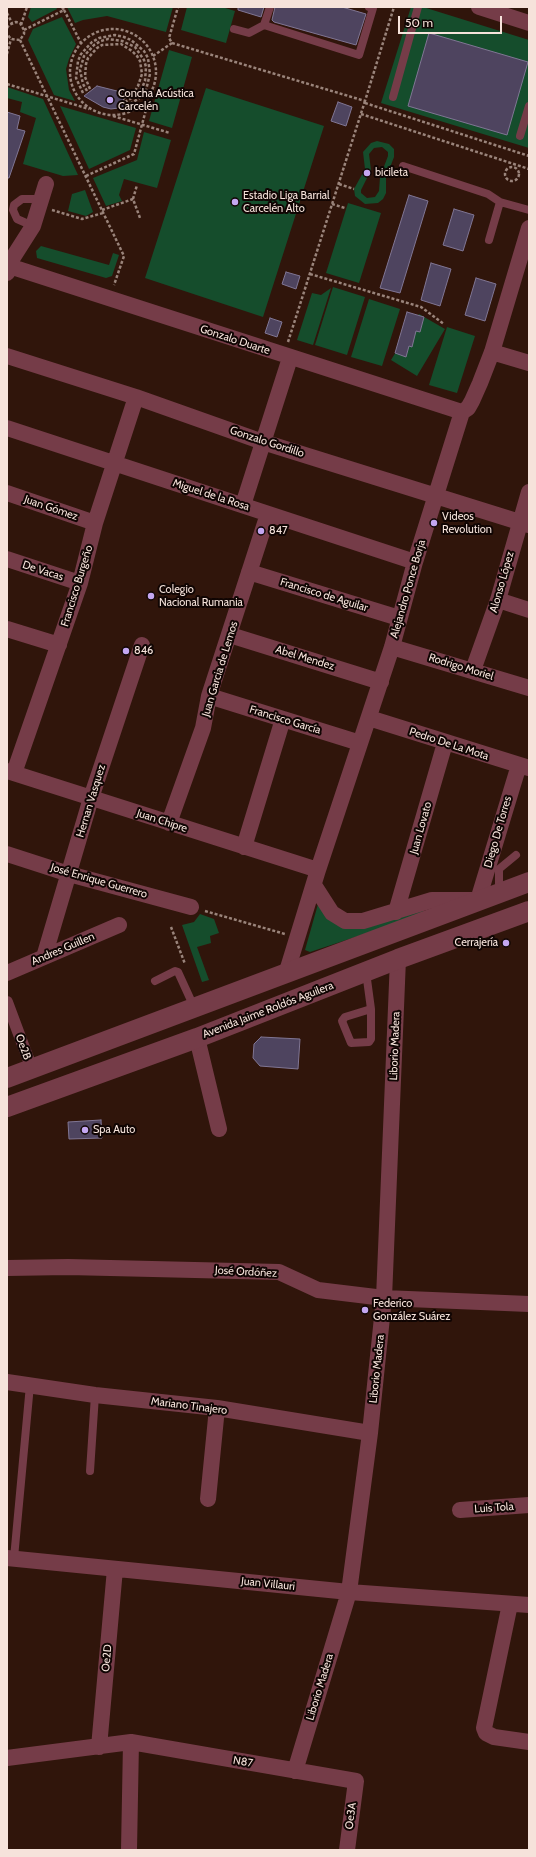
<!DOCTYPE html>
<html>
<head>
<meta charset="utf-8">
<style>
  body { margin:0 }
  #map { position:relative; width:536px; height:1857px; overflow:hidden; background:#30150b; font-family:Cabin,sans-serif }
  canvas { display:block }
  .frame { position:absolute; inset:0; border:8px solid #f6e3db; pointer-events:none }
  .scale { position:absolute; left:398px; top:16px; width:104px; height:18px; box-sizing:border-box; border:2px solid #f6e3db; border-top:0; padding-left:5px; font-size:12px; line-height:14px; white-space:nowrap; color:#f6e3db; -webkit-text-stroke:3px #100503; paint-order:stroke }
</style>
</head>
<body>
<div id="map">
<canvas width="536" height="1857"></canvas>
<div class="frame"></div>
<div class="scale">50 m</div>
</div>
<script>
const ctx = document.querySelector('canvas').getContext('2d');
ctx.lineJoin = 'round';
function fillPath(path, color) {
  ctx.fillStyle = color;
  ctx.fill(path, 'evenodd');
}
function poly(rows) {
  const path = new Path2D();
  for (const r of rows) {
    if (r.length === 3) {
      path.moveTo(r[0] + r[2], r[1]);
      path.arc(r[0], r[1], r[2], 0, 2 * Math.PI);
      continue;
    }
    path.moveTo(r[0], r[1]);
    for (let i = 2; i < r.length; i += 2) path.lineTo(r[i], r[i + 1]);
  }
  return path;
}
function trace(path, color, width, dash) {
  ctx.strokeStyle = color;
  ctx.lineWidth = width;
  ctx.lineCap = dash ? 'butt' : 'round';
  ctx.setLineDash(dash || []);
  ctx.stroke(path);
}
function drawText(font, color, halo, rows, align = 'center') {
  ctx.font = font + ' Cabin,sans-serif';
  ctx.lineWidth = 4;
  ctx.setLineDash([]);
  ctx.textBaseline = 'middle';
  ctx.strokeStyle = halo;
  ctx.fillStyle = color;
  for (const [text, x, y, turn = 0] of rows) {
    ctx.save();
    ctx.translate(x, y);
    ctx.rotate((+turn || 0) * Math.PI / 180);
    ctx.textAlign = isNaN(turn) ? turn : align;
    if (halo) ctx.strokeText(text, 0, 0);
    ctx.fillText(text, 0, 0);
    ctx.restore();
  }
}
const green = poly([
  [31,7,56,7,57,9,32,22,28,17],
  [67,7,173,7,166,32,107,16,83,20,75,23],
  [187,7,222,7,235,11,226,43,181,30],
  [411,7,423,7,529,40,529,148,381,103],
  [62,17,76,44,69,59,66,69,69,90,75,101,54,95,28,40,33,29],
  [169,50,192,57,172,128,149,121],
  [7,87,43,99,78,175,63,176,23,164,36,118,20,112,22,102,7,98],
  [206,88,324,126,263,317,145,278],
  [60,106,136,128,130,150,89,169],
  [144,132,171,140,157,188,124,179,119,195,122,201,106,206,93,178,137,160],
  [377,141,389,144,394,149,394,157,386,178,386,193,383,199,378,203,365,204,355,196,354,189,365,169,363,152,371,143],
  [382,147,388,152,388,156,380,177,379,191,375,197,367,198,361,193,361,190,371,170,369,154,374,148],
  [85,190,93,212,86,216,68,211,72,194],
  [348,203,381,213,359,283,326,273],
  [41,246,109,265,113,253,119,255,112,276,106,278,37,258,36,251],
  [333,287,365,297,347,355,315,345],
  [331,288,313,345,297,340,312,293,321,295],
  [369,299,400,309,382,366,351,357],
  [419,314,445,329,417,376,391,360],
  [447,327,475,336,457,393,429,385],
  [318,904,328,918,421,908,425,914,310,952,305,950],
  [200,914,214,919,219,933,210,936,211,943,197,947,209,980,202,982,182,925,194,922]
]);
const building = poly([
  [238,7,264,7,261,17,238,10,238,7],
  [275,7,342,7,366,14,356,45,274,22,272,20,275,7],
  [429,33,528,62,507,135,408,106,429,33],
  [97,86,121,92,126,107,111,109,103,107,84,96,97,86],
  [338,102,352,107,346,126,331,121,338,102],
  [7,112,20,116,17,129,25,131,9,178,7,178,7,112],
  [409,195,428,201,400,293,380,288,409,195],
  [454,209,474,215,463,251,443,245,454,209],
  [431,263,451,269,440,306,421,300,431,263],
  [286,272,300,276,296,289,282,284,286,272],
  [476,278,496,284,485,321,465,315,476,278],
  [407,312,424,317,420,332,416,331,412,347,409,346,406,357,395,353,407,312],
  [270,318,282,322,277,337,265,333,270,318],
  [261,1037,300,1039,298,1069,260,1066,253,1058,254,1044,261,1037],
  [101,1120,102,1138,69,1139,68,1122,101,1120]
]);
const path = poly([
  [64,10,81,43],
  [7,13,12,23],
  [21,25,27,7],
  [7,28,9,25,16,22,20,23,24,30,24,34,20,40,11,39,7,34],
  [113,72,43],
  [24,30,64,10,62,7],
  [20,40,124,256,114,285],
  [172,43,365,101,394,7],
  [7,54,11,39],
  [153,56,172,43,169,38,178,7],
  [7,84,89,109],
  [90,89,85,77,86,64,88,58,97,48,102,45,121,44,132,51,137,56,140,61,142,74,138,86,135,91,123,99],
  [87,91,83,84,80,70,84,56,94,45,101,41,108,39,122,41,135,47,144,60,146,67,145,81,142,88,138,94,125,102],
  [83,93,76,78,78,61,81,54,92,42,99,38,115,35,124,37,131,40,144,51,148,58,150,74,146,90,141,97,127,106],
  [365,103,529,156],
  [361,114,529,169],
  [113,116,170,133],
  [512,174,7],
  [86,176,134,154,150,95],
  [339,184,354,189],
  [133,199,137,185],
  [332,204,345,208],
  [52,210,82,219,103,213],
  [102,210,133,199,140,218],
  [310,274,421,307,444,324],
  [288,342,365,101],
  [205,911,285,934],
  [171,927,185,964]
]);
const service = poly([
  [270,7,264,25,359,55,373,8,369,7],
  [234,29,249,33,264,25],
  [393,97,418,7],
  [520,136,529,106],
  [403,166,488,194,500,202,529,210],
  [33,226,17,219,13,210,14,205,22,199,42,199],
  [489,240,500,202],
  [499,892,499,869,516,855],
  [366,972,371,1009,345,1017,342,1021,351,1043,369,1042,371,1039,371,1009],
  [155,981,175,971,178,972,194,1007],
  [90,1471,95,1395],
  [14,1558,30,1385]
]);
const pedestrian = poly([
  [7,1002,32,1069]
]);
const minor = poly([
  [479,7,529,23],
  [9,266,462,412],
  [7,273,12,259,33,226,46,184],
  [492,352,529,363],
  [7,356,136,397,263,442,529,525],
  [7,428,415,562],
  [7,493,95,523],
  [243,505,290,358],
  [7,559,80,583],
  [249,572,399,618],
  [498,600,529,610],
  [7,629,59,645],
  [230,635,381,682],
  [392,647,529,688],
  [473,670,498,600,529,492],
  [209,696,360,743],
  [369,718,529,768],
  [7,771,318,870],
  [14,773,80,583,95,523,136,397],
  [169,823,203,728,209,696,268,514],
  [244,847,283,719],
  [7,854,69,874,191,907],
  [314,885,332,913,345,921,363,921,432,900,478,900,519,765],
  [396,912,445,743],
  [44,957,91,798,142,645],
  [287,971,318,870,392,647,415,562,462,412,468,408,472,401,480,383,492,352,529,228],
  [7,973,119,925],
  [197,1038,219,1129],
  [7,1268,68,1267,279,1272,318,1290,384,1298,529,1304],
  [7,1382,95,1395,217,1408,370,1433],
  [208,1499,217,1408],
  [460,1510,529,1505],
  [7,1558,349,1592,529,1605],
  [510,1604,484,1728,486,1733,494,1737,529,1742],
  [99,1747,115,1569],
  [7,1758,131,1742,356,1781,347,1850],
  [295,1771,349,1592,370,1433,384,1298,398,959],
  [129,1850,131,1742]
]);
const tertiary = poly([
  [7,1078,529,882],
  [7,1107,197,1038,398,959,529,911]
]);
const markers = [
  [110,100,4,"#c4a7f1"],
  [367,173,4,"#c4a7f1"],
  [235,202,4,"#c4a7f1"],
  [434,523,4,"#c4a7f1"],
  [261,531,4,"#c4a7f1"],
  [151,596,4,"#c4a7f1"],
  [126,651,4,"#c4a7f1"],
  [506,943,4,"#c4a7f1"],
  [85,1130,4,"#c4a7f1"],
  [365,1310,4,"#c4a7f1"]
];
const poiNames = [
  ["Concha Acústica",118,94],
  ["Carcelén",118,107],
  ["bicileta",375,173],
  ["Estadio Liga Barrial",243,196],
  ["Carcelén Alto",243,209],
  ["Videos",442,517],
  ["Revolution",442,530],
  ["847",269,531],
  ["Colegio",159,590],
  ["Nacional Rumania",159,603],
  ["846",134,651],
  ["Cerrajería",498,943,"right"],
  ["Spa Auto",93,1130],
  ["Federico",373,1304],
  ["González Suárez",373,1317]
];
const streetNames = [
  ["Gonzalo Duarte",235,340,18],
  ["Gonzalo Gordillo",267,442,18],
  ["Miguel de la Rosa",211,495,18],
  ["Juan Gómez",51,508,19],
  ["De Vacas",43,571,18],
  ["Alonso López",502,582,-74],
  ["Francisco Burgeño",77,586,-73],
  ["Alejandro Ponce Borja",408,589,-74],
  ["Francisco de Aguilar",324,595,17],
  ["Abel Mendez",305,658,17],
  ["Rodrigo Moriel",461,667,17],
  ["Juan Garcia de Lemos",220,669,-73],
  ["Francisco García",285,720,17],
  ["Pedro De La Mota",449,744,18],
  ["Hernan Vasquez",91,801,-73],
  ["Juan Chipre",162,821,18],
  ["Juan Lovato",421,828,-74],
  ["Diego De Torres",498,832,-74],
  ["José Enrique Guerrero",99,881,16],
  ["Andres Guillen",63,949,-23],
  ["Avenida Jaime Roldós Aguilera",268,1010,-21],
  ["Liborio Madera",395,1046,-88],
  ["Oe2B",23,1047,70],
  ["José Ordóñez",246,1272,3],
  ["Liborio Madera",377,1369,-84],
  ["Mariano Tinajero",189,1406,7],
  ["Luis Tola",494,1508,-4],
  ["Juan Villauri",268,1584,6],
  ["Oe2D",107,1658,-85],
  ["Liborio Madera",320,1687,-73],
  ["N87",243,1762,10],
  ["Oe3A",351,1816,-83]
];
fillPath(green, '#154d2c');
fillPath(building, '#4e445f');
trace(building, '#807694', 1);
trace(path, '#9a847b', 2.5, [3, 2]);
trace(service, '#753c48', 8);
trace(pedestrian, '#753c48', 12);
trace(minor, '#753c48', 16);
trace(tertiary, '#753c48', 20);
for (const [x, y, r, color] of markers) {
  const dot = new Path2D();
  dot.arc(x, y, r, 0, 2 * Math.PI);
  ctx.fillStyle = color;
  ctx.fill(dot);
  trace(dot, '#100503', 1.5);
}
drawText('11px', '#f6e3db', '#100503', poiNames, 'left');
drawText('11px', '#f6e3db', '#100503', streetNames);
</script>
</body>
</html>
